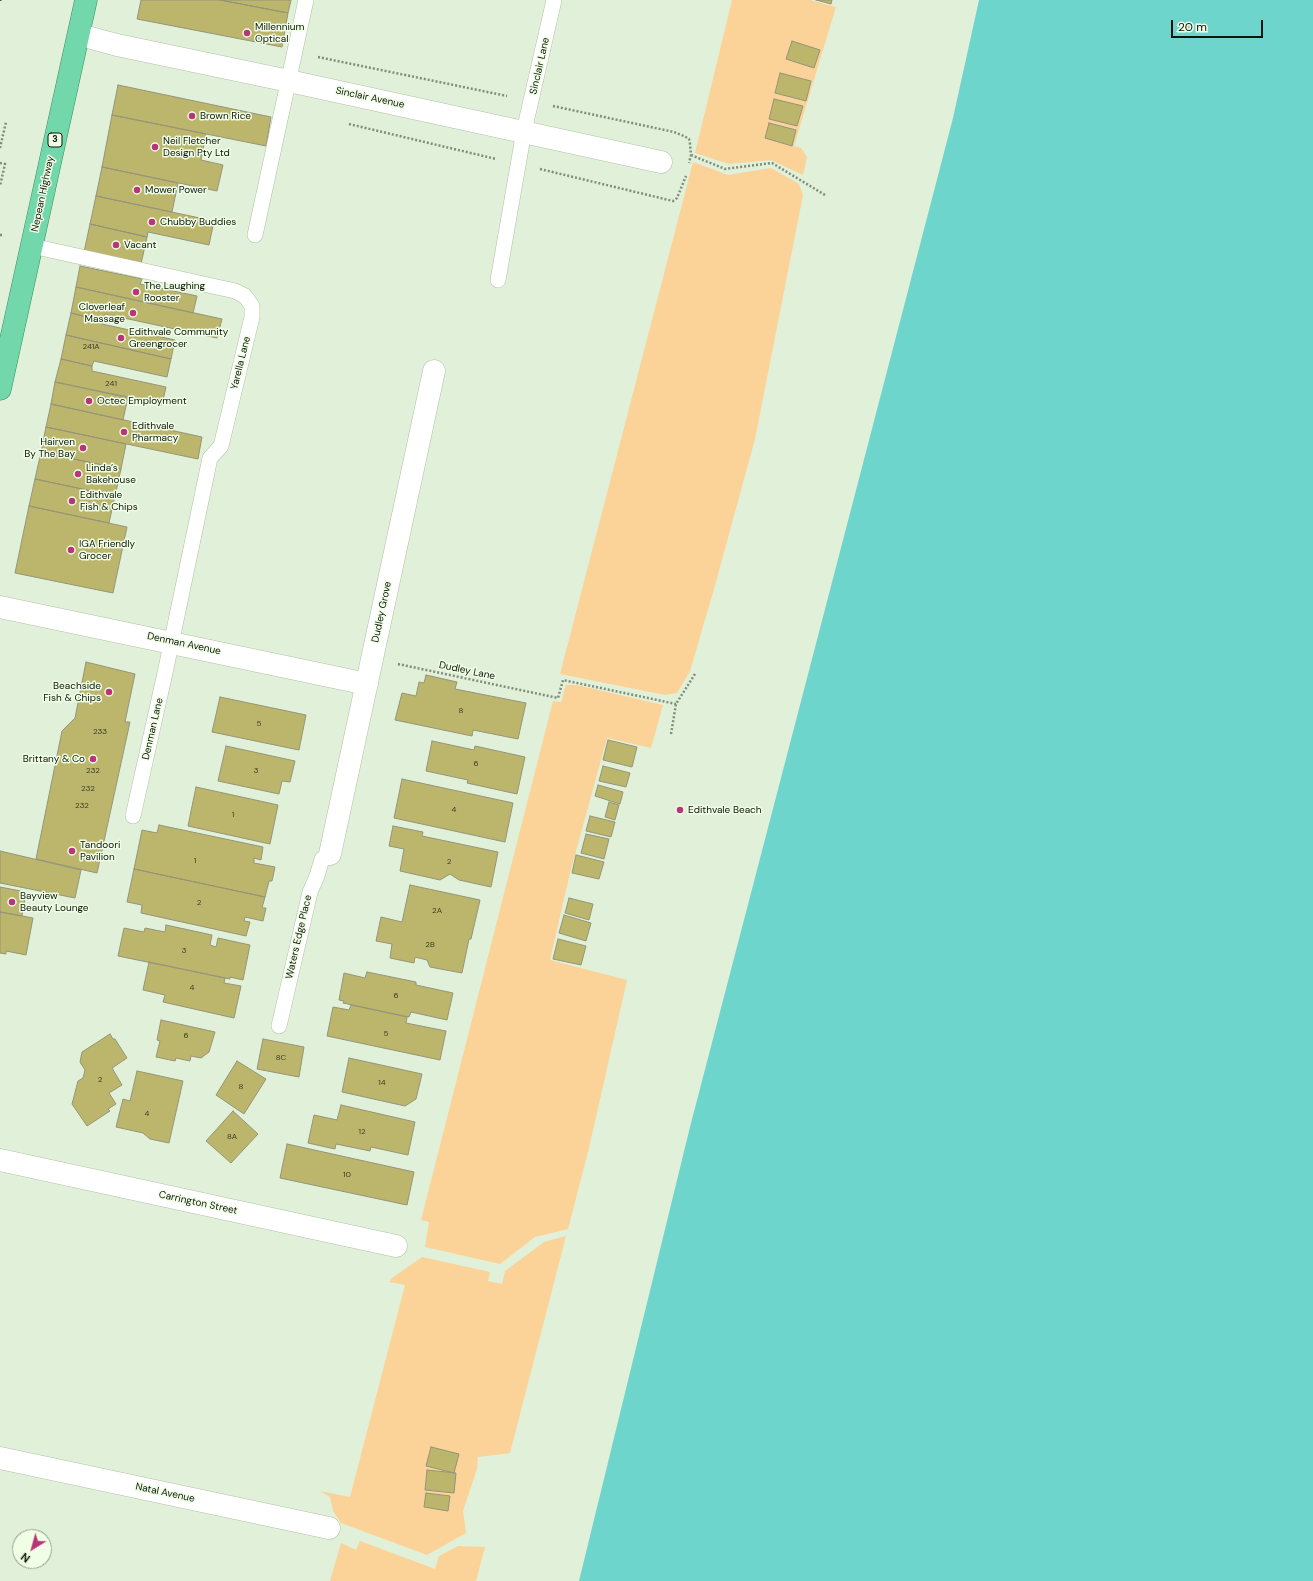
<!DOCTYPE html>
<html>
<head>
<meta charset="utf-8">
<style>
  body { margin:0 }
  #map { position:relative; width:1313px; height:1581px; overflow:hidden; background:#e1f0d8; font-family:"DM Sans",sans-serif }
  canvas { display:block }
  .north { position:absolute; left:12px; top:1529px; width:40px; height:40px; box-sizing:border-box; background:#effee5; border:1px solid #95a08e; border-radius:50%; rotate:217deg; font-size:11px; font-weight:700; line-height:16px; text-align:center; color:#0f140c }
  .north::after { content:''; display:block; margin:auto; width:14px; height:18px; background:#b93479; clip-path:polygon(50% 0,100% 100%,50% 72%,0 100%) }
  .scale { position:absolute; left:1171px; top:20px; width:92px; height:18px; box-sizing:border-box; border:2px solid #0f140c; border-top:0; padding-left:5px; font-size:12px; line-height:14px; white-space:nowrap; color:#0f140c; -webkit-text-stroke:3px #effee5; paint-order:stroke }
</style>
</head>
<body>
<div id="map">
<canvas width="1313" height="1581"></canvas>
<div class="north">N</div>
<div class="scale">20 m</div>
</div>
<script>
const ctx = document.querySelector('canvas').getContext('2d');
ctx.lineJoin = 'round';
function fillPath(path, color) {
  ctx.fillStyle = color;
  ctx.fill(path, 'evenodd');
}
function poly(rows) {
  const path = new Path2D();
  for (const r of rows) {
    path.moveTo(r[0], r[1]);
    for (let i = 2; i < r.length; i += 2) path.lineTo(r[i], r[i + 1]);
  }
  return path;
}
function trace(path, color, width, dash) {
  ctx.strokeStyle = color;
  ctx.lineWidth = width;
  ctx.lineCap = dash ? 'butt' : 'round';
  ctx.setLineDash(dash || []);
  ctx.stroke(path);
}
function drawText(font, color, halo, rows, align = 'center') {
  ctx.font = font + ' "DM Sans",sans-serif';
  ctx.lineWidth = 3;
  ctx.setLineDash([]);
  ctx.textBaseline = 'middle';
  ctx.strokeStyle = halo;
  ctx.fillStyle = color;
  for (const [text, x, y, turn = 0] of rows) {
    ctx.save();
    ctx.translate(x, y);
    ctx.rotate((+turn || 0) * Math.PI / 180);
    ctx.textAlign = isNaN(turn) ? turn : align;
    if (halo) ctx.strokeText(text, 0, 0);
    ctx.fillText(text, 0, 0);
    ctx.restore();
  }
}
const green = poly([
  [732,0,810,0,836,7,794,146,801,148,807,157,803,175,771,160,729,164,695,153],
  [693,162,728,175,771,168,799,184,803,195,755,439,714,589,690,671,677,693,665,695,560,674],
  [566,685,577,685,663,705,651,748,607,738,570,873,550,960,627,980,589,1148,568,1229,535,1237,500,1264,425,1247,429,1222,421,1220,553,701,561,702],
  [566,1236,510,1453,478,1457,477,1469,463,1511,466,1533,427,1555,341,1523,333,1511,330,1497,320,1491,350,1497,405,1285,389,1282,392,1278,422,1257,490,1272,488,1281,502,1284,505,1271,544,1242],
  [360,1541,435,1569,439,1556,458,1546,485,1547,476,1581,330,1581,341,1543,356,1550]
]);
const water = poly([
  [979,0,1313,0,1313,1581,579,1581,690,1127,953,118]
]);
const building = poly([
  [141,0,220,0,288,13,282,47,137,19,141,0],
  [220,0,291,0,288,13,220,0],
  [816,0,832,0,831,4,816,0],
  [792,41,820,50,814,68,786,59,792,41],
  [780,73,811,81,806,101,775,93,780,73],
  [118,85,271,117,266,146,112,115,118,85],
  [774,99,803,106,797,126,769,119,774,99],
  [112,115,206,134,201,160,223,165,217,191,102,167,112,115],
  [769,123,796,130,792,146,765,138,769,123],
  [102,167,178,183,172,212,96,196,102,167],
  [96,196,214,221,209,245,148,232,147,237,90,224,96,196],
  [90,224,147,237,141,264,84,252,90,224],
  [80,266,142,279,140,284,197,296,193,313,76,287,80,266],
  [76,287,222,319,217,338,105,314,103,321,71,313,76,287],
  [71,313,103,321,102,324,175,340,171,359,66,335,71,313],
  [66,335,171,359,167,377,94,361,92,366,61,359,66,335],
  [61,359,92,366,92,371,166,387,162,405,55,382,61,359],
  [55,382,128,397,123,420,51,404,55,382],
  [51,404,202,437,198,459,46,427,51,404],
  [46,427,126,444,121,469,41,452,46,427],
  [41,452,121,469,115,496,35,479,41,452],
  [35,479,115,496,109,523,29,506,35,479],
  [29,506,127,527,113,593,15,573,29,506],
  [86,662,135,674,125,722,130,722,97,873,36,859,62,731,75,718,86,662],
  [426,675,457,682,455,689,526,703,518,739,473,730,472,736,395,720,402,693,416,696,419,682,424,683,426,675],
  [220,697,306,715,299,750,212,732,220,697],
  [608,740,637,747,632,767,603,760,608,740],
  [432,741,474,750,475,746,525,757,517,794,467,783,468,780,426,771,432,741],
  [226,746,295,761,290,782,282,781,279,794,218,781,226,746],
  [603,766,630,773,626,787,599,781,603,766],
  [402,779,513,803,505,842,394,818,402,779],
  [598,785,623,792,620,804,595,796,598,785],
  [196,787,278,805,270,844,188,826,196,787],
  [609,802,619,805,615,820,605,817,609,802],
  [590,816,615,822,611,837,586,831,590,816],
  [159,825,263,847,261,860,254,858,254,863,275,867,272,881,269,881,265,897,134,869,142,830,157,833,159,825],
  [393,826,423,832,422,836,498,852,491,887,459,880,450,874,440,880,400,871,404,849,389,846,393,826],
  [586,834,609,839,604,859,581,853,586,834],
  [0,851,81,870,75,898,0,883,0,851],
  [576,855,604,862,599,879,572,873,576,855],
  [134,869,265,897,262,908,266,908,263,921,245,917,244,921,250,922,246,936,141,913,142,905,127,902,134,869],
  [410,885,480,900,471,939,469,939,462,973,430,967,427,960,415,957,414,963,390,958,392,944,376,941,381,917,402,922,410,885],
  [0,887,26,892,22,916,0,912,0,887],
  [569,898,593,904,589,920,565,913,569,898],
  [0,912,33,918,26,955,6,951,6,954,0,953,0,912],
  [564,915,591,923,586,941,559,933,564,915],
  [166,925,212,935,210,945,216,947,218,938,250,945,243,980,230,977,230,979,225,978,118,956,124,928,144,932,145,928,165,932,166,925],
  [558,939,586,946,581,965,553,959,558,939],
  [149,962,225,978,224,983,241,986,234,1018,163,1002,165,995,143,990,149,962],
  [367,972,416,982,416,985,453,993,447,1020,411,1012,409,1017,343,1003,344,1001,339,1000,344,973,365,978,367,972],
  [351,1005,407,1017,406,1023,446,1031,440,1060,327,1036,333,1007,349,1010,351,1005],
  [161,1020,215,1032,209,1052,201,1058,191,1056,190,1061,176,1058,175,1061,156,1057,160,1041,157,1040,161,1020],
  [110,1034,113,1039,115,1039,127,1058,112,1068,122,1085,109,1093,116,1104,108,1109,110,1111,87,1126,72,1104,78,1081,83,1078,85,1070,80,1062,82,1052,110,1034],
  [263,1039,304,1047,299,1077,257,1069,263,1039],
  [349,1058,422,1074,416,1099,405,1106,342,1092,349,1058],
  [237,1061,266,1079,244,1114,216,1095,237,1061],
  [137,1071,183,1081,169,1143,150,1139,143,1133,116,1127,123,1099,130,1101,137,1071],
  [341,1105,415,1122,408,1155,371,1147,370,1151,336,1144,335,1149,308,1143,314,1115,337,1120,341,1105],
  [233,1111,258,1134,231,1163,206,1141,233,1111],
  [287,1144,414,1172,407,1205,280,1178,287,1144],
  [431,1447,459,1454,454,1473,426,1466,431,1447],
  [427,1470,456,1473,454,1493,425,1490,427,1470],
  [426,1493,450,1496,448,1511,424,1507,426,1493]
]);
const path = poly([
  [318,57,507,96],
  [553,106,674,132,684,136,689,139,690,144,691,155,689,163],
  [349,124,496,159],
  [0,148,6,122],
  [691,155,725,169,772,163,825,195],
  [0,163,5,164,0,186],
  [540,169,673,201,677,198,686,176],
  [0,235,3,235],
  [398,664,558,698,563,680,676,704],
  [671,734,676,704,695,674]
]);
const service = poly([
  [255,235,306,0],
  [32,246,235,291,245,296,252,306,252,317,221,446,210,458,165,673,133,816],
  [498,280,524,131,554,0],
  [279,1026,310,892,317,876,322,859,330,854]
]);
const minor = poly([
  [80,35,117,45,289,81,661,162],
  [0,607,367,684],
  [330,854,434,371],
  [0,1160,396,1246],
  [0,1458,329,1528]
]);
const trunk = poly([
  [0,389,86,0]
]);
const rail = poly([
  [0,1,0,0]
]);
const markers = [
  [247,33,4,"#b93479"],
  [192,116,4,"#b93479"],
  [155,147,4,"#b93479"],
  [137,190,4,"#b93479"],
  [152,222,4,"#b93479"],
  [116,245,4,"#b93479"],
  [136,292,4,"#b93479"],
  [133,313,4,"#b93479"],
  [121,338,4,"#b93479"],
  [89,401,4,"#b93479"],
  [124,432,4,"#b93479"],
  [83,448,4,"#b93479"],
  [78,474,4,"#b93479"],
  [72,501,4,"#b93479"],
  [71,550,4,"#b93479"],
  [109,692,4,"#b93479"],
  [93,759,4,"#b93479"],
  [680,810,4,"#b93479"],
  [72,851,4,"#b93479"],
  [12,902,4,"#b93479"]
];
const numberNames = [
  ["241A",91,347],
  ["241",111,384],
  ["8",461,711],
  ["5",259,724],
  ["233",100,732],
  ["6",476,764],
  ["232",93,771],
  ["3",256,771],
  ["232",88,789],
  ["232",82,806],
  ["4",454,810],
  ["1",233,815],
  ["1",195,861],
  ["2",449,862],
  ["2",199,903],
  ["2A",437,911],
  ["2B",430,945],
  ["3",184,951],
  ["4",192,988],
  ["6",396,996],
  ["5",386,1034],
  ["6",186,1036],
  ["8C",281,1058],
  ["2",100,1080],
  ["14",382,1083],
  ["8",241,1087],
  ["4",147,1114],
  ["12",362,1132],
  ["8A",232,1137],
  ["10",347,1175]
];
const shields = [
  [55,140,14]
];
const shieldNames = [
  ["3",55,140]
];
const poiNames = [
  ["Millennium",255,27],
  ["Optical",255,39],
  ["Brown Rice",200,116],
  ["Neil Fletcher",163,141],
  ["Design Pty Ltd",163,153],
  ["Mower Power",145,190],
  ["Chubby Buddies",160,222],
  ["Vacant",124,245],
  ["The Laughing",144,286],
  ["Rooster",144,298],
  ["Cloverleaf",125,307,"right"],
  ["Massage",125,319,"right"],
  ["Edithvale Community",129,332],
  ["Greengrocer",129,344],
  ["Octec Employment",97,401],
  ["Edithvale",132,426],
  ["Pharmacy",132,438],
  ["Hairven",75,442,"right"],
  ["By The Bay",75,454,"right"],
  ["Linda’s",86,468],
  ["Bakehouse",86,480],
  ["Edithvale",80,495],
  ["Fish & Chips",80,507],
  ["IGA Friendly",79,544],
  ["Grocer",79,556],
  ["Beachside",101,686,"right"],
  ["Fish & Chips",101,698,"right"],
  ["Brittany & Co",85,759,"right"],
  ["Edithvale Beach",688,810],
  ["Tandoori",80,845],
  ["Pavilion",80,857],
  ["Bayview",20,896],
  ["Beauty Lounge",20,908]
];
const streetNames = [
  ["Sinclair Lane",540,66,-77],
  ["Sinclair Avenue",370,98,12],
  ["Nepean Highway",43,194,-78],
  ["Yarella Lane",241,363,-76],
  ["Dudley Grove",382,612,-78],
  ["Denman Avenue",184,644,12],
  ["Dudley Lane",467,671,12],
  ["Denman Lane",153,729,-77],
  ["Waters Edge Place",299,937,-77],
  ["Carrington Street",198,1203,12],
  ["Natal Avenue",165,1493,12]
];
fillPath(green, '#fbd398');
fillPath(water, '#6ed5cd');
fillPath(building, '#bbb66b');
trace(building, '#95947a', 1);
trace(service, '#b2c0a8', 16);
trace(minor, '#b2c0a8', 23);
trace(trunk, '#388c64', 23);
trace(path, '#818c7b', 2.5, [2, 2]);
trace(service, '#fff', 15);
trace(minor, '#fff', 22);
trace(trunk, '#72d7aa', 22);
trace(rail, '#4d5548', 3, [8, 4]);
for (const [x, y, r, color] of markers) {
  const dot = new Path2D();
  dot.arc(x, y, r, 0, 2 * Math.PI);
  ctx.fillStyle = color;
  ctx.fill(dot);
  trace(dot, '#effee5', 1.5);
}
drawText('8px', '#3a3c24', null, numberNames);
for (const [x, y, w] of shields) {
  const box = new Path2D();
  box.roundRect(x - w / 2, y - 7, w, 14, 3);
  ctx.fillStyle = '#effee5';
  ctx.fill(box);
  trace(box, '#0f140c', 1);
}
drawText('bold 9px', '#0f140c', null, shieldNames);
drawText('10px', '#0f140c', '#effee5', poiNames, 'left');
drawText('10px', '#0f140c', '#effee5', streetNames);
</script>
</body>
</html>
